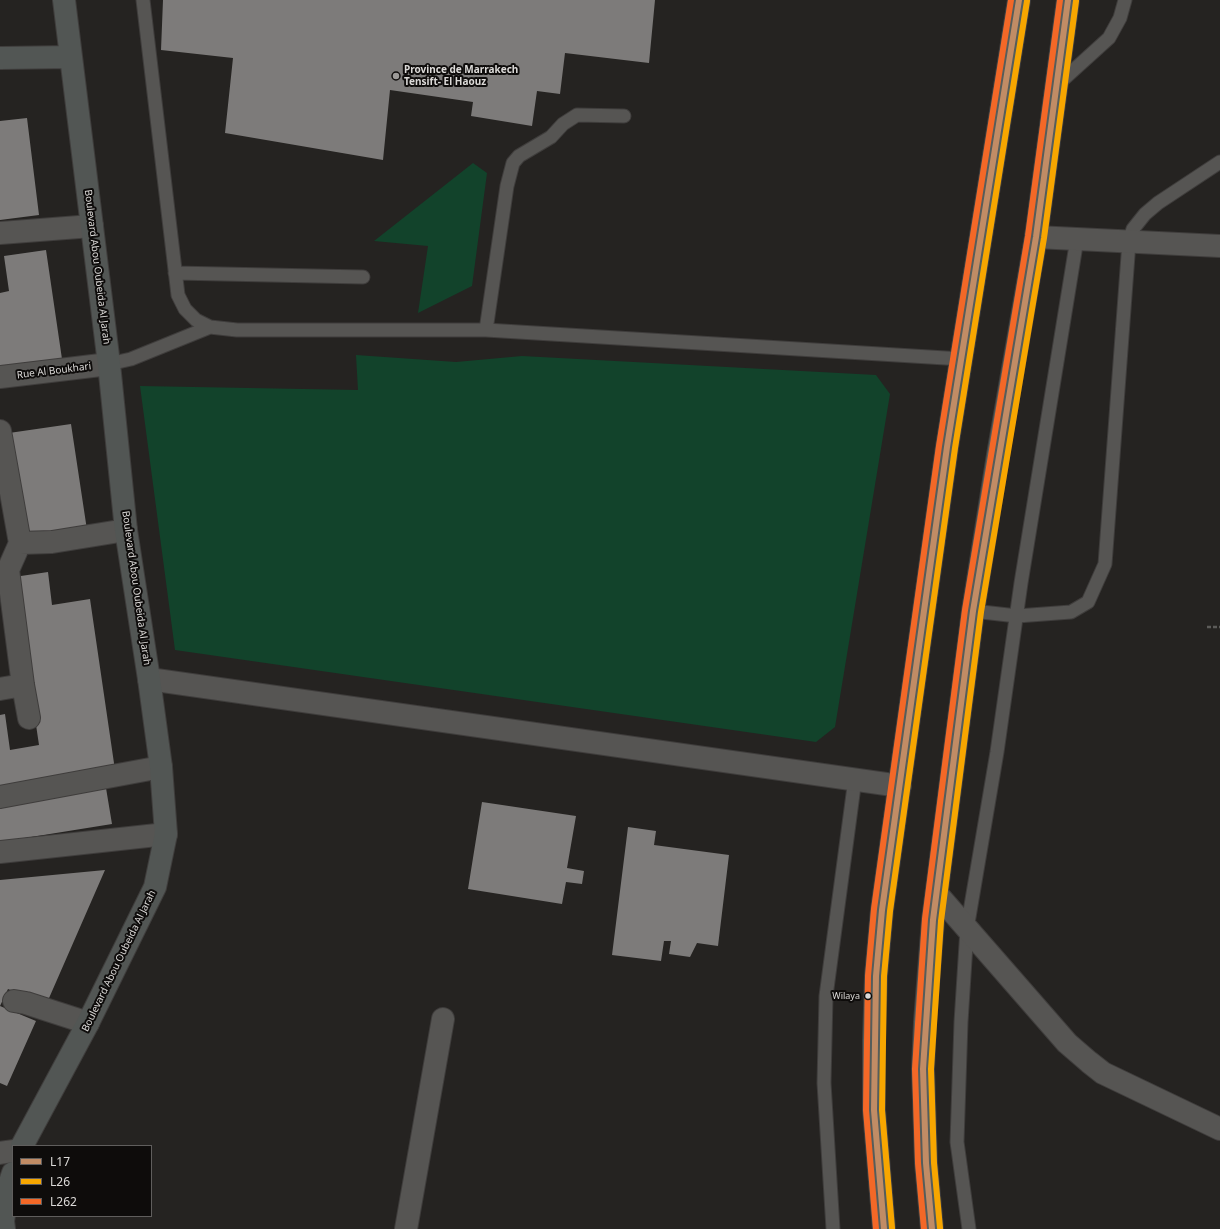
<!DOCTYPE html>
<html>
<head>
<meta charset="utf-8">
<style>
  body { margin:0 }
  #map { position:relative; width:1220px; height:1229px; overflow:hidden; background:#252321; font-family:"Noto Sans",sans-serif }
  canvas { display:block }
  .legend { position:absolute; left:12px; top:1145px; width:140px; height:72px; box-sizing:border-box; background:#0e0c0b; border:1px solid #605e5d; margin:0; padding:5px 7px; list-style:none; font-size:12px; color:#dcdad8 }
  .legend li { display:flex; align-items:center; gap:8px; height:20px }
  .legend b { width:20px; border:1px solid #605e5d }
</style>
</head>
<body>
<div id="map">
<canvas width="1220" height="1229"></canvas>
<ul class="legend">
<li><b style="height:5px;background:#c18c65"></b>L17</li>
<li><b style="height:5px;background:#f7a600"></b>L26</li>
<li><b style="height:5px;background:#f36827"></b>L262</li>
</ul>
</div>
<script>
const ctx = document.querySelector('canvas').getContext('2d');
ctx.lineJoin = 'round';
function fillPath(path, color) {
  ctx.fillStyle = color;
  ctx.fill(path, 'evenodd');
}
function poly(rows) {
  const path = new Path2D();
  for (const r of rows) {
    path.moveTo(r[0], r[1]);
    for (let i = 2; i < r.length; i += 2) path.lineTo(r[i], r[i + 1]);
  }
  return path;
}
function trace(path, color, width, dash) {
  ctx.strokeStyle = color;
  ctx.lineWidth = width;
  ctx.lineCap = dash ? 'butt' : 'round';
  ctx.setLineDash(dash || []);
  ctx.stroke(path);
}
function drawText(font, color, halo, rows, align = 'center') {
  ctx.font = font + ' "Noto Sans",sans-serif';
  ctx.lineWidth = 4;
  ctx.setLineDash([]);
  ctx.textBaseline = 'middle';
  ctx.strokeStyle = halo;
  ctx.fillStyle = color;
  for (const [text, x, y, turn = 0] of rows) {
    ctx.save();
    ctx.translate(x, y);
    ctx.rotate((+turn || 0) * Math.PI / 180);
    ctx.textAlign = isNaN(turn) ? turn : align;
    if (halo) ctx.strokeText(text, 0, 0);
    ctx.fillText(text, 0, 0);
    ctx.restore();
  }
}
const green = poly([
  [473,163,487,173,472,286,418,313,428,246,374,241],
  [356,355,456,362,522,356,876,375,890,394,835,727,816,742,175,650,140,386,358,390]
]);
const building = poly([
  [163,0,655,0,649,63,565,53,560,94,537,91,532,126,471,116,473,102,390,90,383,160,225,133,233,58,161,50],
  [27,118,39,215,0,220,0,121],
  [46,250,62,359,0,369,0,293,9,291,4,256],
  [71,424,87,530,24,539,9,433],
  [48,572,52,605,90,599,115,770,0,787,0,715,5,714,10,750,39,745,14,577],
  [106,788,112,824,0,842,0,806],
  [482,802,576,816,567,868,584,871,582,884,566,882,562,904,468,889],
  [628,827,656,831,654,845,729,855,718,946,697,943,690,957,669,954,671,941,664,941,661,961,612,955],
  [105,870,46,1005,8,989,0,1006,36,1021,7,1086,0,1083,0,880]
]);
const path = poly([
  [1207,627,1220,627]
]);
const lane = poly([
  [143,0,178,295,185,309,196,320,210,327,237,330,486,330,962,359],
  [1056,86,1109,38,1120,18,1125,0],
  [175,273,363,277],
  [486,330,507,186,513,163,519,156,551,137,563,124,577,115,624,116],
  [109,364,131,359,210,327],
  [973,611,1017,616,1071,612,1088,602,1105,564,1129,242,1133,229,1145,214,1158,203,1220,162],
  [833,1229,824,1083,826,996,855,779],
  [969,1229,957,1142,961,1022,967,929,997,752,1021,583,1077,239]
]);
const street = poly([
  [0,233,92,226],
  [1036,237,1220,246],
  [0,377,109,364],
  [0,431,20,543,8,570,23,685,29,718],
  [20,543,52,542,126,530],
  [149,679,900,786],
  [0,689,23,685],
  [0,797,161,767],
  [0,852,166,834],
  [937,894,1067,1043,1089,1062,1103,1073,1220,1129],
  [14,1001,26,1003,88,1023],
  [0,1153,13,1151],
  [406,1229,443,1019]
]);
const secondary = poly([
  [0,58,71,57],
  [22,1146,88,1023,155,887,166,834,161,767,149,679,126,530,109,364,64,0],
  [4,1229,3,1221,8,1188,13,1173]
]);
const primary = poly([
  [884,1229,874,1110,874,1040,876,976,882,910,947,447,1019,0],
  [932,1229,926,1163,923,1069,925,1022,933,920,973,611,998,455,1036,237,1068,0]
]);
const bus1 = poly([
  [884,1229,874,1110,876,976,882,910,947,447,1019,0],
  [932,1229,926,1163,923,1069,933,920,973,611,1036,237,1068,0]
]);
const bus2 = poly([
  [892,1228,882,1110,884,976,890,911,955,448,1027,1],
  [940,1228,934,1163,931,1069,941,921,981,612,1044,238,1076,1]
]);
const bus3 = poly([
  [876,1229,866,1110,868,976,874,909,939,446,1011,0],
  [924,1229,918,1163,915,1069,925,919,965,610,1028,236,1060,0]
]);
const markers = [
  [396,76,4,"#9c9a98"],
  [868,996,3.5,"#dcdad8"]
];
const busNames = [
  ["Wilaya",860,996]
];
const poiNames = [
  ["Province de Marrakech",404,70],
  ["Tensift- El Haouz",404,82]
];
const streetNames = [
  ["Boulevard Abou Oubeida Al Jarah",97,267,83],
  ["Rue Al Boukhari",54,371,-7],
  ["Boulevard Abou Oubeida Al Jarah",136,588,82],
  ["Boulevard Abou Oubeida Al Jarah",119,961,-64]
];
fillPath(green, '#12432b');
fillPath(building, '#7d7b7a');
trace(lane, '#3f3d3c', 15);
trace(street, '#3f3d3c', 24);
trace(secondary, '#3f3d3c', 24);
trace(primary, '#3f3d3c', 24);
trace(path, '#5c5b59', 2.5, [4, 2]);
trace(lane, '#565553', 13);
trace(street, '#565553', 22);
trace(secondary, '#525654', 22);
trace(primary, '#555d5b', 22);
trace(bus1, '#c18c65', 6);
trace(bus2, '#f7a600', 6);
trace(bus3, '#f36827', 6);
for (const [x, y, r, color] of markers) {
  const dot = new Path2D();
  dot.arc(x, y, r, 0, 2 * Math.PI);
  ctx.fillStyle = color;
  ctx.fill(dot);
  trace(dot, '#0e0c0b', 1.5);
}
drawText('9px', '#dcdad8', '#0e0c0b', busNames, 'right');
drawText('bold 10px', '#dcdad8', '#0e0c0b', poiNames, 'left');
drawText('10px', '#dcdad8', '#0e0c0b', streetNames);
</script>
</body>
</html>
